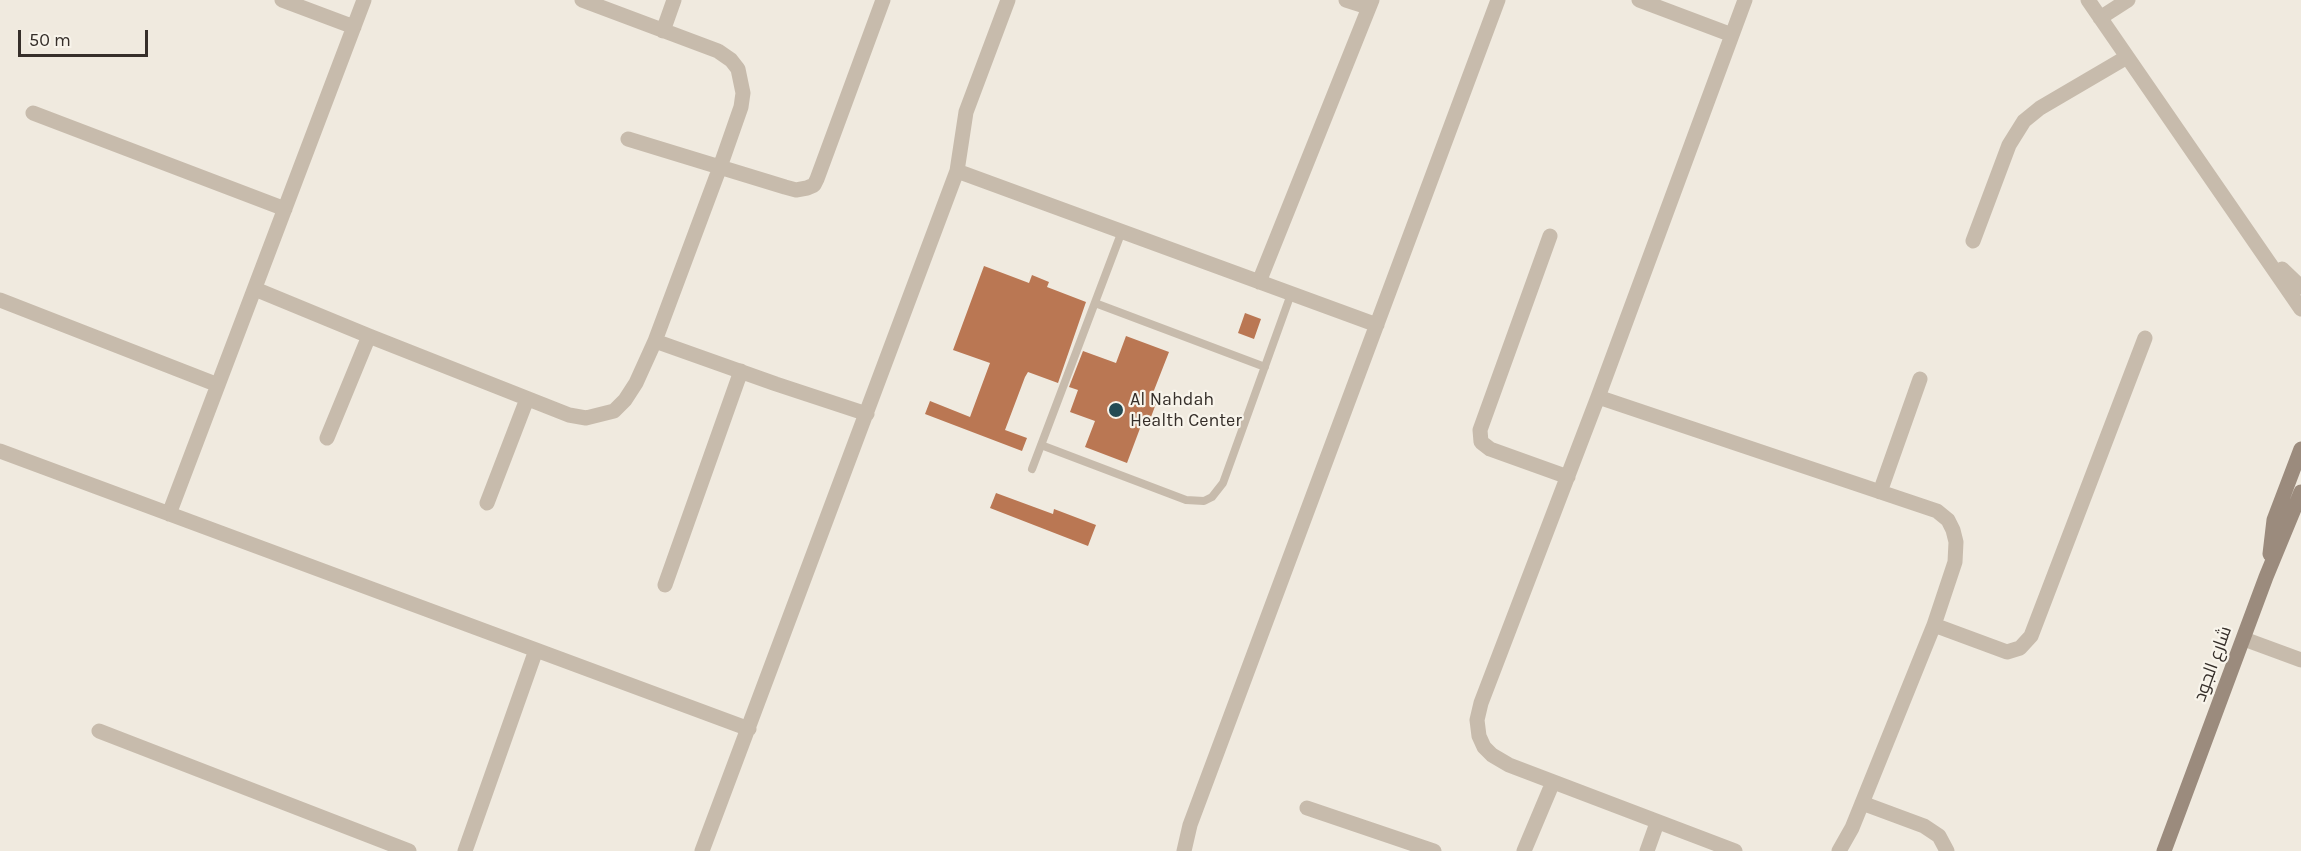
<!DOCTYPE html>
<html>
<head>
<meta charset="utf-8">
<style>
  body { margin:0 }
  #map { position:relative; width:2301px; height:851px; overflow:hidden; background:#f0eadf; font-family:Karla,sans-serif }
  canvas { display:block }
  .scale { position:absolute; left:18px; top:30px; width:130px; height:27px; box-sizing:border-box; border:3px solid #362f2a; border-top:0; padding-left:8px; font-size:18px; line-height:21px; white-space:nowrap; color:#362f2a; -webkit-text-stroke:4px #f8f4eb; paint-order:stroke }
</style>
</head>
<body>
<div id="map">
<canvas width="2301" height="851"></canvas>
<div class="scale">50 m</div>
</div>
<script>
const ctx = document.querySelector('canvas').getContext('2d');
ctx.lineJoin = 'round';
function fillPath(path, color) {
  ctx.fillStyle = color;
  ctx.fill(path, 'evenodd');
}
function poly(rows) {
  const path = new Path2D();
  for (const r of rows) {
    path.moveTo(r[0], r[1]);
    for (let i = 2; i < r.length; i += 2) path.lineTo(r[i], r[i + 1]);
  }
  return path;
}
function trace(path, color, width, dash) {
  ctx.strokeStyle = color;
  ctx.lineWidth = width;
  ctx.lineCap = dash ? 'butt' : 'round';
  ctx.setLineDash(dash || []);
  ctx.stroke(path);
}
function drawText(font, color, halo, rows, align = 'center') {
  ctx.font = font + ' Karla,Cairo,sans-serif';
  ctx.lineWidth = 4.5;
  ctx.setLineDash([]);
  ctx.textBaseline = 'middle';
  ctx.strokeStyle = halo;
  ctx.fillStyle = color;
  for (const [text, x, y, turn = 0] of rows) {
    ctx.save();
    ctx.translate(x, y);
    ctx.rotate((+turn || 0) * Math.PI / 180);
    ctx.textAlign = isNaN(turn) ? turn : align;
    if (halo) ctx.strokeText(text, 0, 0);
    ctx.fillText(text, 0, 0);
    ctx.restore();
  }
}
const building = poly([
  [984,266,1029,283,1032,275,1049,282,1047,287,1086,302,1058,383,1028,372,1025,377,1005,430,1027,438,1022,451,925,414,930,401,970,417,990,363,953,350],
  [1245,313,1261,319,1254,339,1238,333],
  [1126,336,1169,352,1151,398,1157,401,1151,417,1145,415,1127,463,1085,447,1095,421,1070,412,1078,390,1069,387,1083,351,1116,363],
  [996,493,1053,514,1054,509,1096,525,1088,546,990,508]
]);
const service = poly([
  [1095,303,1265,367],
  [1041,445,1186,500,1204,501,1212,497,1223,483,1291,294],
  [1032,469,1122,231]
]);
const minor = poly([
  [282,0,354,27],
  [1346,0,1368,7],
  [1639,0,1732,35],
  [2088,0,2301,309],
  [2100,18,2128,0],
  [663,31,674,0],
  [33,113,285,209],
  [628,139,785,187,796,190,807,188,814,185,817,179,883,0],
  [957,171,1377,325],
  [1550,236,1480,430,1481,442,1490,449,1568,477],
  [1973,241,2009,145,2024,121,2040,108,2127,57],
  [2282,269,2301,287],
  [1259,282,1372,0],
  [255,289,369,336,569,415,586,418,614,411,625,400,636,383,655,341,720,167,741,107,743,93,738,69,731,60,718,51,582,0],
  [0,300,218,385],
  [655,341,776,384,867,414],
  [1598,397,1937,511,1948,520,1953,530,1956,542,1955,562,1934,625,1852,828,1839,851],
  [327,438,369,336],
  [0,451,749,729],
  [1880,492,1920,379],
  [487,503,527,399],
  [169,514,364,0],
  [665,585,741,371],
  [1934,625,2007,652,2020,648,2031,636,2145,338],
  [2244,639,2301,660],
  [99,731,409,851],
  [1862,803,1924,826,1939,836,1947,851],
  [1307,808,1434,851],
  [465,851,536,650],
  [702,851,957,171,966,112,1008,0],
  [1184,851,1190,825,1498,0],
  [1524,851,1553,782],
  [1647,851,1657,823],
  [1735,851,1509,765,1492,755,1484,747,1479,736,1477,720,1481,703,1598,397,1745,0]
]);
const secondary = poly([
  [2270,554,2274,520,2301,449],
  [2164,851,2266,577,2301,492]
]);
const markers = [
  [1116,410,8,"#244b54"]
];
const poiNames = [
  ["Al Nahdah",1130,400],
  ["Health Center",1130,421]
];
const streetNames = [
  ["شارع الجود",2213,664,-70]
];
fillPath(building, '#ba7753');
trace(service, '#c7bbac', 8);
trace(minor, '#c7bbac', 15);
trace(secondary, '#9b8b7d', 15);
for (const [x, y, r, color] of markers) {
  const dot = new Path2D();
  dot.arc(x, y, r, 0, 2 * Math.PI);
  ctx.fillStyle = color;
  ctx.fill(dot);
  trace(dot, '#f8f4eb', 2);
}
drawText('18px', '#362f2a', '#f8f4eb', poiNames, 'left');
drawText('18px', '#362f2a', '#f8f4eb', streetNames);
</script>
</body>
</html>
